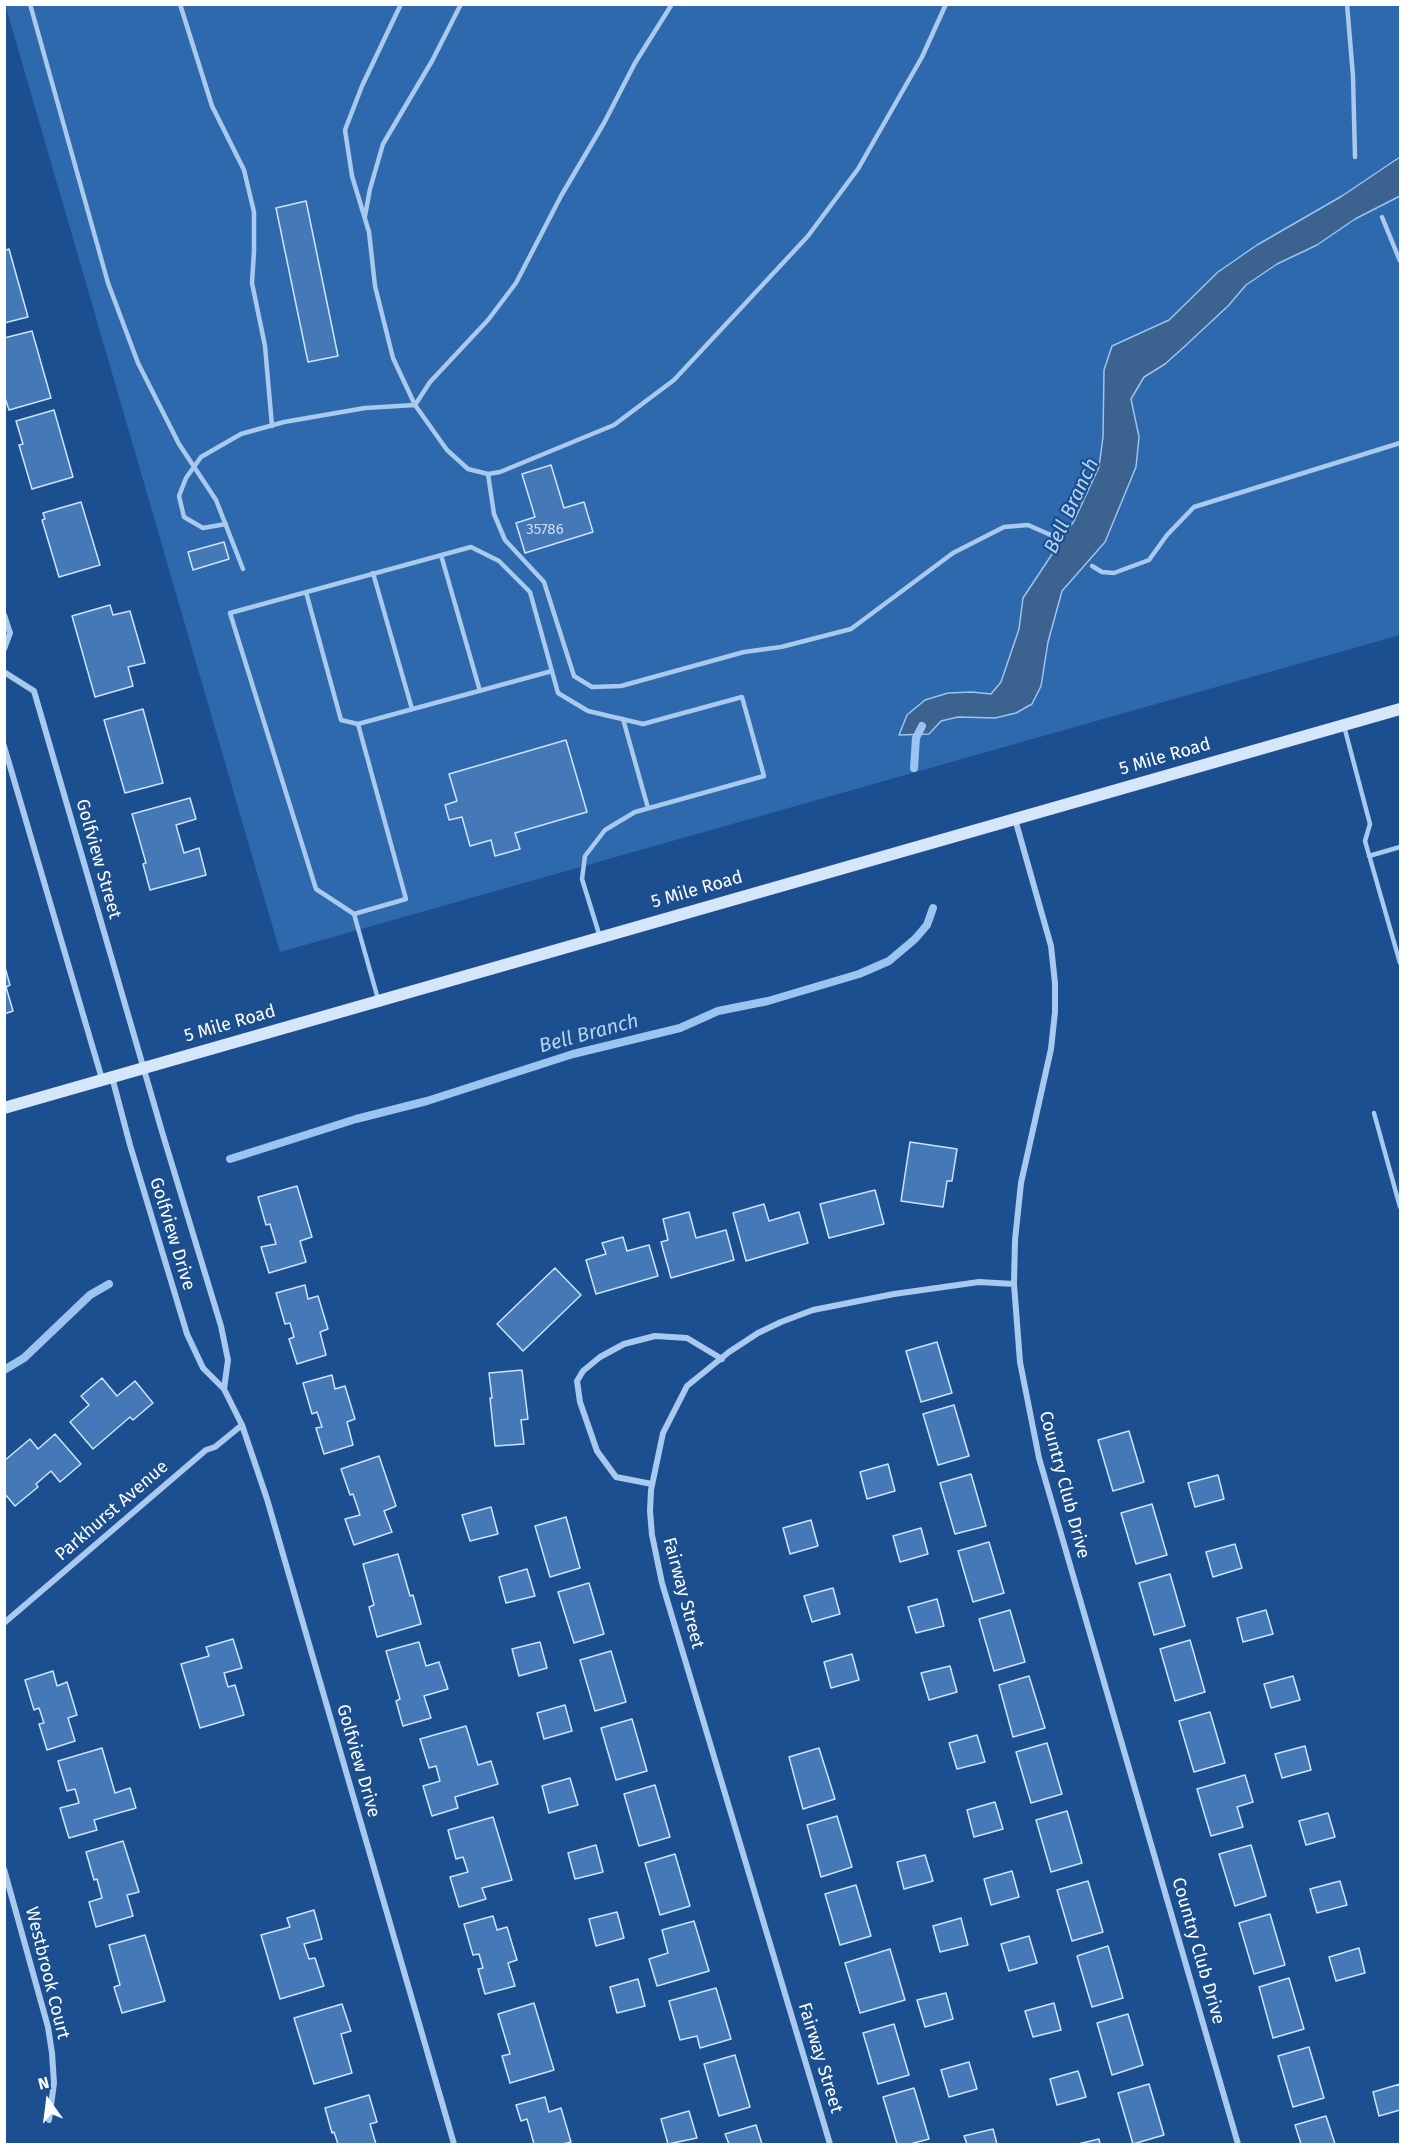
<!DOCTYPE html>
<html>
<head>
<meta charset="utf-8">
<style>
  body { margin:0 }
  #map { position:relative; width:1405px; height:2149px; overflow:hidden; background:#1b4f8f; font-family:"Fira Sans",sans-serif }
  canvas { display:block }
  .frame { position:absolute; inset:0; border:6px solid #fff; pointer-events:none }
  .north { position:absolute; left:18px; top:2071px; width:60px; height:60px; -webkit-text-stroke:4px #1b4f8f; paint-order:stroke; rotate:346deg; font-size:16px; font-weight:700; line-height:24px; text-align:center; color:#fff }
  .north::after { content:''; display:block; margin:auto; width:21px; height:27px; background:#fff; clip-path:polygon(50% 0,100% 100%,50% 72%,0 100%) }
</style>
</head>
<body>
<div id="map">
<canvas width="1405" height="2149"></canvas>
<div class="frame"></div>
<div class="north">N</div>
</div>
<script>
const ctx = document.querySelector('canvas').getContext('2d');
ctx.lineJoin = 'round';
function fillPath(path, color) {
  ctx.fillStyle = color;
  ctx.fill(path, 'evenodd');
}
function poly(rows) {
  const path = new Path2D();
  for (const r of rows) {
    path.moveTo(r[0], r[1]);
    for (let i = 2; i < r.length; i += 2) path.lineTo(r[i], r[i + 1]);
  }
  return path;
}
function trace(path, color, width, dash) {
  ctx.strokeStyle = color;
  ctx.lineWidth = width;
  ctx.lineCap = dash ? 'butt' : 'round';
  ctx.setLineDash(dash || []);
  ctx.stroke(path);
}
function drawText(font, color, halo, rows, align = 'center') {
  ctx.font = font + ' "Fira Sans",sans-serif';
  ctx.lineWidth = 4.5;
  ctx.setLineDash([]);
  ctx.textBaseline = 'middle';
  ctx.strokeStyle = halo;
  ctx.fillStyle = color;
  for (const [text, x, y, turn = 0] of rows) {
    ctx.save();
    ctx.translate(x, y);
    ctx.rotate((+turn || 0) * Math.PI / 180);
    ctx.textAlign = isNaN(turn) ? turn : align;
    if (halo) ctx.strokeText(text, 0, 0);
    ctx.fillText(text, 0, 0);
    ctx.restore();
  }
}
const green = poly([
  [5,4,1400,5,1400,635,280,952]
]);
const water = poly([
  [1400,157,1400,196,1355,219,1317,245,1277,264,1246,285,1228,306,1184,347,1165,364,1144,377,1131,399,1139,437,1136,467,1105,542,1062,591,1048,642,1041,686,1032,704,1016,713,995,718,958,717,941,721,929,734,899,735,907,715,925,700,948,693,972,692,991,694,1001,682,1019,629,1023,598,1074,521,1099,467,1103,437,1104,370,1112,346,1169,320,1218,272,1257,245,1342,196,1400,157]
]);
const stream = poly([
  [914,768,916,738,922,726],
  [230,1159,356,1119,427,1101,573,1054,680,1028,718,1011,768,1001,859,974,889,961,915,939,927,925,933,908],
  [4,1370,24,1358,90,1295,109,1284]
]);
const building = poly([
  [306,201,338,356,308,362,276,208,306,201],
  [9,249,28,317,4,323,4,251,9,249],
  [32,331,51,398,9,410,4,395,4,338,32,331],
  [54,410,73,477,32,489,19,445,23,444,16,421,54,410],
  [551,465,564,508,584,502,593,532,525,553,516,523,535,517,522,474,551,465],
  [81,502,100,565,59,577,42,520,45,519,43,513,81,502],
  [224,542,229,559,193,570,188,552,224,542],
  [110,605,113,615,130,611,145,663,128,667,133,686,95,697,72,616,110,605],
  [143,709,163,783,125,793,104,720,143,709],
  [566,740,587,812,515,833,520,849,495,856,491,840,470,846,462,817,449,820,445,805,457,801,449,774,566,740],
  [190,798,196,819,176,825,184,853,199,848,206,875,150,890,143,864,146,863,132,814,190,798],
  [4,964,10,985,6,987,13,1011,4,1014,4,964],
  [910,1142,957,1149,952,1181,947,1181,943,1207,901,1201,910,1142],
  [297,1186,312,1237,300,1241,306,1262,269,1273,261,1247,276,1244,270,1224,266,1225,258,1197,297,1186],
  [875,1190,884,1224,829,1238,820,1204,875,1190],
  [764,1204,769,1221,799,1212,808,1243,746,1261,733,1213,764,1204],
  [689,1212,696,1238,726,1230,734,1260,671,1278,661,1242,668,1240,663,1219,689,1212],
  [623,1237,627,1251,649,1245,658,1276,596,1294,586,1260,606,1254,602,1243,623,1237],
  [555,1268,581,1295,523,1351,497,1324,555,1268],
  [305,1285,308,1299,318,1296,328,1329,320,1332,326,1355,297,1364,289,1339,294,1337,290,1323,285,1324,276,1293,305,1285],
  [937,1342,952,1393,921,1402,906,1351,937,1342],
  [522,1370,528,1419,521,1420,524,1444,495,1446,490,1398,492,1398,489,1373,522,1370],
  [332,1375,335,1389,345,1386,355,1419,347,1422,353,1445,324,1454,316,1428,322,1427,317,1412,312,1414,303,1383,332,1375],
  [102,1378,117,1396,135,1381,153,1403,133,1420,130,1417,93,1449,70,1422,89,1405,81,1396,102,1378],
  [954,1405,969,1456,938,1465,923,1414,954,1405],
  [1129,1431,1144,1482,1113,1491,1098,1440,1129,1431],
  [55,1434,81,1464,60,1482,51,1471,36,1484,38,1487,15,1506,4,1493,4,1461,30,1439,38,1449,55,1434],
  [379,1456,396,1506,384,1511,392,1532,354,1545,345,1519,360,1515,353,1494,350,1495,341,1469,379,1456],
  [888,1464,895,1491,867,1499,860,1472,888,1464],
  [971,1474,986,1526,955,1534,940,1483,971,1474],
  [1218,1475,1224,1499,1195,1507,1188,1483,1218,1475],
  [1152,1504,1167,1555,1136,1564,1121,1513,1152,1504],
  [491,1507,498,1534,470,1541,462,1515,491,1507],
  [566,1517,580,1568,550,1577,535,1526,566,1517],
  [811,1520,818,1546,790,1554,783,1528,811,1520],
  [921,1528,928,1554,900,1562,893,1536,921,1528],
  [989,1542,1004,1593,973,1602,958,1551,989,1542],
  [1235,1544,1242,1568,1213,1577,1206,1552,1235,1544],
  [398,1554,410,1596,413,1595,421,1624,377,1637,369,1607,374,1605,363,1564,398,1554],
  [527,1569,535,1596,506,1603,499,1577,527,1569],
  [1170,1574,1185,1626,1154,1635,1139,1583,1170,1574],
  [589,1583,604,1634,574,1643,558,1592,589,1583],
  [833,1588,840,1614,812,1622,804,1596,833,1588],
  [937,1599,944,1626,916,1633,908,1607,937,1599],
  [1010,1610,1025,1662,994,1671,979,1619,1010,1610],
  [1266,1610,1273,1634,1243,1642,1237,1618,1266,1610],
  [233,1639,242,1668,224,1673,228,1687,235,1685,244,1715,200,1728,181,1664,209,1656,206,1647,233,1639],
  [1190,1640,1205,1692,1175,1701,1160,1649,1190,1640],
  [419,1642,426,1666,439,1662,448,1689,424,1696,431,1718,403,1726,396,1701,400,1699,386,1651,419,1642],
  [540,1642,547,1668,519,1676,512,1649,540,1642],
  [611,1651,626,1702,595,1711,580,1660,611,1651],
  [852,1654,859,1680,831,1688,824,1662,852,1654],
  [950,1666,957,1692,929,1700,921,1673,950,1666],
  [53,1671,57,1686,67,1682,77,1715,68,1718,75,1741,47,1750,39,1724,44,1723,39,1708,34,1710,25,1680,53,1671],
  [1029,1676,1045,1728,1013,1737,999,1685,1029,1676],
  [1293,1676,1300,1700,1271,1708,1264,1684,1293,1676],
  [565,1705,572,1731,544,1739,537,1713,565,1705],
  [1210,1712,1225,1763,1194,1772,1179,1721,1210,1712],
  [632,1719,647,1771,616,1780,601,1728,632,1719],
  [466,1726,478,1765,491,1761,498,1784,455,1797,458,1808,432,1816,423,1786,440,1781,436,1766,429,1768,420,1739,466,1726],
  [977,1735,985,1762,957,1769,949,1743,977,1735],
  [1047,1743,1062,1794,1031,1803,1016,1752,1047,1743],
  [1305,1746,1311,1770,1282,1778,1275,1754,1305,1746],
  [102,1748,115,1793,130,1788,136,1808,94,1820,97,1830,69,1838,60,1808,79,1803,75,1789,67,1791,58,1761,102,1748],
  [819,1748,835,1799,803,1809,789,1757,819,1748],
  [1245,1775,1253,1802,1237,1807,1243,1827,1211,1836,1197,1789,1245,1775],
  [570,1778,578,1805,549,1813,542,1786,570,1778],
  [655,1785,670,1837,639,1846,624,1794,655,1785],
  [995,1802,1003,1829,974,1837,967,1810,995,1802],
  [1067,1811,1082,1863,1051,1872,1036,1820,1067,1811],
  [1328,1813,1335,1837,1306,1845,1299,1821,1328,1813],
  [837,1816,852,1867,821,1877,807,1825,837,1816],
  [493,1817,512,1880,482,1888,486,1899,459,1907,450,1877,468,1872,463,1857,456,1859,448,1830,493,1817],
  [123,1841,139,1892,127,1895,133,1916,96,1927,89,1902,102,1898,97,1879,94,1880,86,1852,123,1841],
  [596,1845,603,1872,575,1879,568,1853,596,1845],
  [1251,1845,1266,1896,1235,1906,1219,1854,1251,1845],
  [675,1854,690,1906,660,1915,645,1863,675,1854],
  [925,1855,933,1881,904,1889,897,1862,925,1855],
  [1012,1871,1019,1897,991,1905,984,1879,1012,1871],
  [1088,1881,1103,1932,1072,1941,1057,1890,1088,1881],
  [1340,1881,1347,1905,1317,1913,1310,1889,1340,1881],
  [856,1885,871,1936,840,1945,825,1894,856,1885],
  [314,1910,322,1939,304,1944,309,1959,315,1958,324,1986,280,1999,261,1935,290,1927,287,1918,314,1910],
  [617,1912,624,1938,596,1946,589,1919,617,1912],
  [1270,1914,1285,1965,1254,1974,1239,1923,1270,1914],
  [493,1916,497,1930,507,1927,517,1960,508,1963,515,1986,485,1994,478,1969,483,1968,479,1954,473,1955,464,1924,493,1916],
  [961,1918,968,1945,940,1952,933,1926,961,1918],
  [694,1921,709,1971,657,1986,649,1959,668,1953,662,1930,694,1921],
  [145,1935,165,2001,122,2013,114,1987,120,1985,109,1945,145,1935],
  [1029,1936,1037,1963,1009,1971,1001,1944,1029,1936],
  [1108,1946,1123,1998,1092,2007,1077,1956,1108,1946],
  [1359,1948,1365,1973,1336,1981,1329,1957,1359,1948],
  [890,1949,905,2000,860,2013,845,1963,890,1949],
  [1289,1978,1304,2029,1273,2038,1259,1987,1289,1978],
  [638,1979,645,2006,617,2013,610,1987,638,1979],
  [716,1988,731,2039,700,2048,697,2036,680,2040,669,2001,716,1988],
  [946,1993,953,2019,925,2027,917,2000,946,1993],
  [534,2003,554,2070,510,2083,502,2056,510,2054,498,2014,534,2003],
  [1054,2003,1061,2030,1033,2037,1025,2011,1054,2003],
  [342,2004,351,2031,341,2034,352,2073,314,2084,294,2018,342,2004],
  [1128,2014,1143,2065,1112,2075,1097,2023,1128,2014],
  [894,2024,909,2075,878,2084,863,2033,894,2024],
  [1309,2047,1324,2098,1293,2107,1278,2056,1309,2047],
  [735,2055,750,2107,719,2116,704,2064,735,2055],
  [969,2062,977,2089,949,2097,941,2070,969,2062],
  [1078,2071,1086,2097,1057,2105,1050,2079,1078,2071],
  [1149,2084,1164,2135,1133,2144,1118,2093,1149,2084],
  [1400,2084,1400,2110,1379,2116,1373,2092,1400,2084],
  [914,2088,929,2139,910,2144,897,2144,883,2097,914,2088],
  [369,2095,377,2122,370,2124,376,2144,338,2144,334,2132,332,2133,325,2108,369,2095],
  [545,2097,549,2112,561,2108,571,2142,563,2144,534,2144,527,2119,521,2121,516,2105,545,2097],
  [689,2111,697,2138,668,2144,661,2119,689,2111],
  [1326,2116,1335,2144,1301,2144,1295,2125,1326,2116],
  [756,2125,762,2144,729,2144,725,2134,756,2125],
  [993,2129,997,2144,967,2144,964,2136,993,2129],
  [1099,2139,1100,2144,1078,2144,1099,2139]
]);
const service = poly([
  [30,4,108,283,138,363,179,444,216,500,243,569],
  [180,4,212,106,244,170,254,212,254,251,252,283,265,346,272,426],
  [401,4,362,86,345,130,352,176,369,232,375,286,393,358,415,405,447,450,468,469,488,474,500,472,614,425,674,380,808,236,858,169,922,57,946,4],
  [1347,4,1353,76,1355,157],
  [365,216,370,189,383,144,432,61,461,4],
  [1382,217,1400,261],
  [488,474,494,514,505,540,544,582,574,676,592,687,621,686,744,652,781,647,851,629,953,553,1004,527,1028,525,1053,536],
  [226,524,203,528,184,517,179,496,186,478,201,457,241,434,284,422,365,408,415,405,430,382,488,320,516,283,561,196,604,123,635,63,672,4],
  [441,555,480,691],
  [1092,566,1102,572,1114,573,1149,560,1167,535,1194,507,1400,443],
  [373,573,412,709],
  [306,592,341,720,358,724],
  [623,719,648,808],
  [1344,726,1370,824,1365,841,1400,963],
  [1369,856,1400,847],
  [354,914,406,899,358,724,552,671],
  [378,999,354,914,316,889,230,613,471,547,499,561,530,592,558,693,588,711,643,724,742,697,764,776,635,812,605,830,585,856,582,879,600,937],
  [1374,1113,1400,1207]
]);
const minor = poly([
  [4,615,10,633,4,649],
  [4,672,34,691,163,1135,221,1326,228,1360,224,1389],
  [4,746,102,1079],
  [1015,819,1051,946,1055,983,1055,1012,1051,1049,1021,1183,1015,1240,1014,1284,1020,1362,1039,1458,1238,2144],
  [112,1077,130,1145,187,1334,203,1368,224,1389,242,1425,267,1499,454,2144],
  [652,1484,616,1477,597,1451,580,1402,577,1381,583,1371,600,1357,624,1344,655,1336,687,1338,722,1359],
  [4,1623,206,1450,215,1447,242,1425],
  [4,1869,48,2027,52,2053,54,2083,49,2120],
  [830,2144,662,1583,652,1535,650,1511,651,1490,663,1433,687,1386,729,1352,758,1333,781,1322,813,1310,894,1294,979,1282,1014,1284]
]);
const secondary = poly([
  [4,1108,1400,709]
]);
const numberNames = [
  ["35786",545,530]
];
const streetNames = [
  ["5 Mile Road",1165,757,-16],
  ["Golfview Street",98,859,74],
  ["5 Mile Road",697,890,-16],
  ["5 Mile Road",230,1024,-16],
  ["Golfview Drive",172,1234,73],
  ["Country Club Drive",1064,1485,75],
  ["Parkhurst Avenue",112,1511,-41],
  ["Fairway Street",683,1593,75],
  ["Golfview Drive",358,1761,74],
  ["Country Club Drive",1198,1951,74],
  ["Westbrook Court",47,1973,76],
  ["Fairway Street",820,2058,73]
];
const waterNames = [
  ["Bell Branch",1072,506,-65],
  ["Bell Branch",589,1034,-15]
];
fillPath(green, '#2e69ad');
fillPath(water, '#3c6290');
trace(water, '#9cc4f0', 1.5);
trace(stream, '#9cc4f0', 8);
fillPath(building, '#4478b7');
trace(building, '#cfe3fa', 1.5);
trace(service, '#a9c9ee', 4.5);
trace(minor, '#a9c9ee', 6);
trace(secondary, '#d6e6fa', 12);
drawText('15px', '#d0dded', null, numberNames);
drawText('18px', '#fff', '#1b4f8f', streetNames);
drawText('italic 20px', '#b5d3f5', '#1b4f8f', waterNames);
</script>
</body>
</html>
